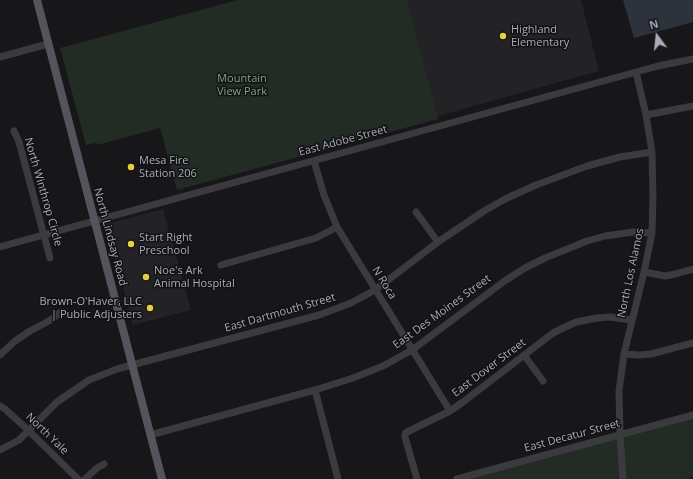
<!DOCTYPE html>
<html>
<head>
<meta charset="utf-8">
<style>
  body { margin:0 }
  #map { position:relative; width:693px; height:479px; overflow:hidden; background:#171719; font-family:"Open Sans",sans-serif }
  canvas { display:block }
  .north { position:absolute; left:637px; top:16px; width:40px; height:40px; -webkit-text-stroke:3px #121214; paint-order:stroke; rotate:345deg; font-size:11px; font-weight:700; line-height:16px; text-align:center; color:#aaabb8 }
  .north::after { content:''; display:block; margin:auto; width:14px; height:18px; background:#aaabb8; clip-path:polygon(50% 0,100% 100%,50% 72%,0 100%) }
</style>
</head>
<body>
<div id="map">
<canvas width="693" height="479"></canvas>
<div class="north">N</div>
</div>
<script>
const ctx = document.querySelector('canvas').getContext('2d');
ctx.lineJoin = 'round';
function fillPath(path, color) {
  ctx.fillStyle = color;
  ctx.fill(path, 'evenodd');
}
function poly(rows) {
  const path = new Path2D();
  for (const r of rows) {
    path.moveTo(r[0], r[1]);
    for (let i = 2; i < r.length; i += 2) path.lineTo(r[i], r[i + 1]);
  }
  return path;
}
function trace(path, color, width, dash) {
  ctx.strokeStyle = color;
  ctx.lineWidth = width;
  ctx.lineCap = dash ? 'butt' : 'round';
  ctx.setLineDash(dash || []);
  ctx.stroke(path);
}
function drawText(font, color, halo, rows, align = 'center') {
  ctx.font = font + ' "Open Sans",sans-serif';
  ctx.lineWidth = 3;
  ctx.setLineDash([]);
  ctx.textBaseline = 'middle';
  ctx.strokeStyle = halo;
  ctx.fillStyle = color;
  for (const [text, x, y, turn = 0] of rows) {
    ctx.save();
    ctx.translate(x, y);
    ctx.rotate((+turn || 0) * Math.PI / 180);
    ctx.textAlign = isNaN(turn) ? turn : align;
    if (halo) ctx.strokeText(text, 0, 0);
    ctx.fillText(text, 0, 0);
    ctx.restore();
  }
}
const built = poly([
  [407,0,581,0,599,71,438,116],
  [163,209,191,310,133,325,106,224]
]);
const green = poly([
  [238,0,407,0,438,116,438,119,177,190,160,128,97,145,96,143,86,145,60,48],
  [693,418,693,477,686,479,468,479]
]);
const water = poly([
  [623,0,693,0,693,22,634,38]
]);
const minor = poly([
  [0,57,48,44],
  [646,115,693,106],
  [14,131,19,142,50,258],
  [314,161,324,195,337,227,450,411],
  [416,212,438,242],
  [0,247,658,66,693,59],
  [221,265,316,238,337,227],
  [644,272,665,276,675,274,693,269],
  [624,354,639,355,651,354,693,343],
  [0,355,15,341,30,331,49,321,61,312],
  [524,355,543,381],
  [315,390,338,479],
  [0,406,5,409,28,430,78,479],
  [150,435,315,390,353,378,383,366,412,350,506,280,525,268,545,258,587,241,605,236,633,232,652,233],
  [0,450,19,440,57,402,89,380,117,369,319,315,351,303,375,290,438,242,484,211,505,199,536,185,587,166,620,157,652,152],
  [85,479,97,468,104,464],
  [417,479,405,437,405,434,407,432,450,411,463,402,553,333,561,329,576,322,597,318,610,317,632,320],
  [457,479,693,415],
  [623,479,620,435,619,391,624,354,644,272,652,233,653,197,652,152,646,115,636,72]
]);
const major = poly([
  [37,0,162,479]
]);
const markers = [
  [503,36,4,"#e9ce3f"],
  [131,167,4,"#e9ce3f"],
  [131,244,4,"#e9ce3f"],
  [146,277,4,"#e9ce3f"],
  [150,308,4,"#e9ce3f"]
];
const poiNames = [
  ["Highland",511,30],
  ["Elementary",511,43],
  ["Mesa Fire",139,161],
  ["Station 206",139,174],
  ["Start Right",139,238],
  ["Preschool",139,251],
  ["Noe's Ark",154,271],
  ["Animal Hospital",154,284],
  ["Brown-O'Haver, LLC",142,302,"right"],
  ["| Public Adjusters",142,315,"right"]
];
const parkNames = [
  ["Mountain",242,79],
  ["View Park",242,92]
];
const streetNames = [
  ["East Adobe Street",343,141,-15],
  ["North Winthrop Circle",43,192,74],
  ["North Lindsay Road",110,237,75],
  ["North Los Alamos",631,273,-78],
  ["N Roca",384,283,59],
  ["East Des Moines Street",442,312,-36],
  ["East Dartmouth Street",280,313,-16],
  ["East Dover Street",489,368,-37],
  ["North Yale",47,434,44],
  ["East Decatur Street",572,436,-15]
];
fillPath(built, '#232326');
fillPath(green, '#232b25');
fillPath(water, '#2d333c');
trace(minor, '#3a3a3f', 7);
trace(major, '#54545c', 8);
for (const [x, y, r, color] of markers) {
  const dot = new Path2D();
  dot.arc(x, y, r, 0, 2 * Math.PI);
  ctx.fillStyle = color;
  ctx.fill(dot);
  trace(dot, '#121214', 1.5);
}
drawText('11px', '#aaabb8', '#121214', poiNames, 'left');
drawText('11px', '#82a289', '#121214', parkNames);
drawText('11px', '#aaabb8', '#121214', streetNames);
</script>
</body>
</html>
